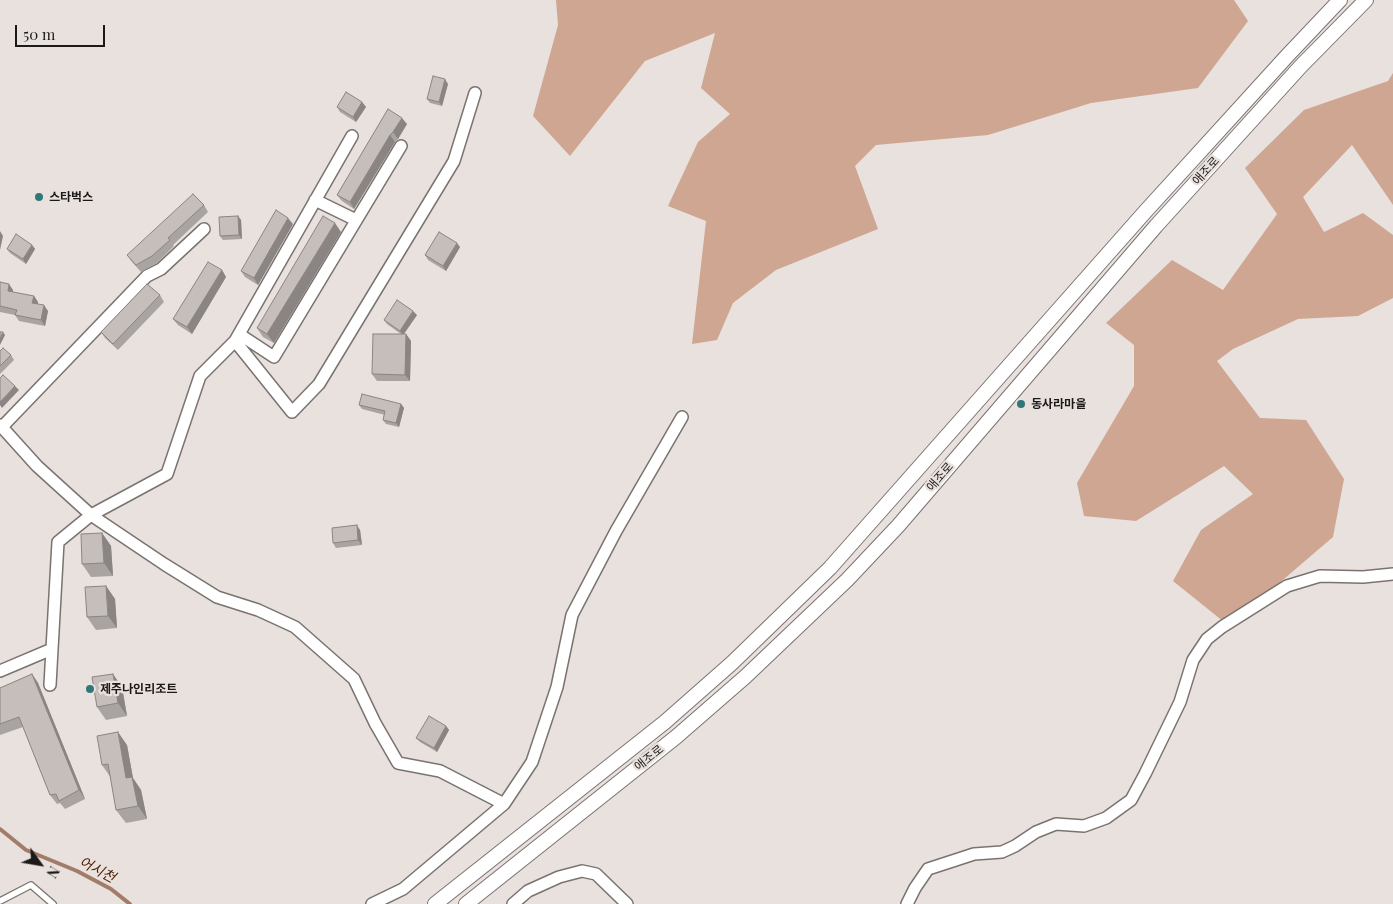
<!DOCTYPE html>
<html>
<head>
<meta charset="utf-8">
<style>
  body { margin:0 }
  #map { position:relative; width:1393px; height:904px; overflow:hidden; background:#e8e1de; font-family:"Playfair Display",serif }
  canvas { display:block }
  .north { position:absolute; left:15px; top:839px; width:50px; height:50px; -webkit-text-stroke:4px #e8e1de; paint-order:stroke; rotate:122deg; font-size:14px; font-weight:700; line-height:20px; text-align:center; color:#1c1918 }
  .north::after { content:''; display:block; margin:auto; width:18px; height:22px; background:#1c1918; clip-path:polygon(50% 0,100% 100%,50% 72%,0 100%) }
  .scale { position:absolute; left:15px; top:25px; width:90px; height:22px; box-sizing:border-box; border:2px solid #1c1918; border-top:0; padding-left:6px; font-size:15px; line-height:18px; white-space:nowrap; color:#1c1918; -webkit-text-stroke:4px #e8e1de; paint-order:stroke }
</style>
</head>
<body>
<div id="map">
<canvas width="1393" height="904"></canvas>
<div class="north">N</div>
<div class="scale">50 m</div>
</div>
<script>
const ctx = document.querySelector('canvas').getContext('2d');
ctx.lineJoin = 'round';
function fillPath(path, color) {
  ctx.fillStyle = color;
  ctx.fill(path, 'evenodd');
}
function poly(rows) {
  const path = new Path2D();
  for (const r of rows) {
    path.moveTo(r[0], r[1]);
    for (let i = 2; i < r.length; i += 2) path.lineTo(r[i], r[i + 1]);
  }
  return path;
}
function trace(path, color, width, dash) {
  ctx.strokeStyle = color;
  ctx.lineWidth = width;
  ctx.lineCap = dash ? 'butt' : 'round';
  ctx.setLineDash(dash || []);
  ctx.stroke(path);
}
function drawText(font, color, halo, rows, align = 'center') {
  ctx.font = font + ' "Playfair Display","Noto Sans KR",serif';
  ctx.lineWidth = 4.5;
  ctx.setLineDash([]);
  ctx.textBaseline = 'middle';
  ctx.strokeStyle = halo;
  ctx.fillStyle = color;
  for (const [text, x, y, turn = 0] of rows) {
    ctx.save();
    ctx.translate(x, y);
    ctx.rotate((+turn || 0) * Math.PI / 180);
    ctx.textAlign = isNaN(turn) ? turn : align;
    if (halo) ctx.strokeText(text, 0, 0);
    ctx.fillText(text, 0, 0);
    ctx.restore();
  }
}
const forest = poly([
  [556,0,1234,0,1248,21,1198,88,1091,103,988,135,876,145,855,166,878,229,776,270,733,303,717,340,692,344,706,221,668,206,698,142,730,114,701,88,715,33,645,61,570,156,533,116,558,25],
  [1393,73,1393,205,1352,145,1303,197,1324,232,1363,213,1393,235,1393,298,1358,316,1298,319,1233,349,1217,361,1260,418,1306,420,1344,479,1333,537,1229,626,1173,581,1201,530,1253,494,1224,466,1136,521,1084,516,1077,483,1134,386,1134,345,1106,323,1172,260,1223,290,1277,214,1245,168,1304,110,1388,81]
]);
const stream = poly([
  [0,829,26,850,77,871,111,889,130,904]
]);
const service = poly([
  [0,901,31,885,53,904]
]);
const minor = poly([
  [315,200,356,220],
  [239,334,274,357,401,146],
  [235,341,292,412,319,384,454,161,475,93],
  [0,425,37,466,91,515,164,564,217,597,258,610,295,627,354,679,375,723,398,763,440,771,504,804],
  [2,427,147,276,161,269,204,229],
  [0,671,52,649],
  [50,685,58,542,91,515,167,474,200,376,235,341,352,136],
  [372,904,403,889,504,804,532,762,557,687,572,615,616,531,682,417],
  [513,904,528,891,559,877,582,871,596,874,627,904],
  [907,904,915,888,928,869,974,854,1002,852,1015,846,1036,832,1056,824,1084,826,1106,818,1131,800,1145,774,1180,702,1193,660,1207,639,1222,627,1287,586,1320,576,1363,577,1393,574]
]);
const tertiary = poly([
  [435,904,665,722,732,663,830,568,1144,213,1287,56,1340,0],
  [466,904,676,737,745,677,847,580,898,526,1156,226,1301,66,1366,0]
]);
const wall = poly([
  [448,84,442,106,430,103,427,99],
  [362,102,366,107,356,122,340,112,337,107],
  [388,109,407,124,398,139,395,142,354,209,342,201,337,195],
  [204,205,208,212,173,245,174,246,157,263,141,272,132,262,127,255],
  [238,216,241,220,242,239,223,240,220,236],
  [293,224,258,285,245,277,241,271],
  [341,232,274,343,263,337,257,328],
  [32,245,35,249,26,264,10,253,7,249],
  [460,247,446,271,428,260,425,255],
  [222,270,226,277,192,334,178,325,173,319],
  [0,282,13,290,13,292,34,296,38,302,38,304,48,311,45,326,19,321,15,315,0,312],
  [160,295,164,302,118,350,105,338,101,332],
  [417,315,404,334,406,334,411,341,410,381,377,381,372,374,401,334,387,324,384,320],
  [0,351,11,355,14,360,0,374],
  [401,404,404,408,399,427,386,424,383,420,385,415,362,409,359,405],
  [360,530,362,545,336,548,333,543],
  [102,533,111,546,113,576,91,577,82,564],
  [106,586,115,599,117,628,96,630,87,617],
  [32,674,38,683,85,799,65,809,60,803,57,804,50,795,23,727,0,735,0,688],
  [122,687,127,716,106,720,97,707],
  [446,726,449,730,437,752,420,742,416,738],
  [127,745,133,778,141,790,147,819,126,823,116,810,111,778,102,765]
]);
const shadedWall = poly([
  [445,79,448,84,442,106,439,102],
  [362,102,366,107,356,122,353,117],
  [402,118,407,124,398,139,393,132],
  [390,135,395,142,354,209,350,202],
  [238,216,241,220,242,239,239,235],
  [288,218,293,224,258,285,254,278],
  [335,223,341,232,274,343,267,334],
  [0,231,3,236,0,250],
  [457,243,460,247,446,271,443,266],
  [32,245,35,249,26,264,23,259],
  [222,270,226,277,192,334,187,327],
  [9,284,13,290,12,297,8,291],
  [34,296,38,302,37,309,32,303],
  [44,305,48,311,45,326,41,320],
  [413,311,417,315,403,335,400,331],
  [3,332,5,335,0,345,0,339],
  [406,334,411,341,410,381,405,375],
  [15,386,19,390,2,408,0,405,0,402],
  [401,404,404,408,399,427,396,423],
  [357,525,360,530,362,545,358,540],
  [102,533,111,546,113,576,104,563],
  [106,586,115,599,117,628,108,616],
  [32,674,38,683,85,799,79,790],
  [113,674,122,687,127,716,118,703],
  [446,726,449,730,437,752,434,748],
  [118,732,127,745,133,778,141,790,147,819,138,806,126,778]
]);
const building = poly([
  [433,76,445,79,439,102,427,99,433,76],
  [346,92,362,102,353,117,337,107,346,92],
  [388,109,402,118,393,132,390,135,350,202,337,195,388,109],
  [193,194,204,205,168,238,170,240,152,256,136,265,127,255,193,194],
  [276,210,288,218,254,278,241,271,276,210],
  [238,216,239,235,220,236,219,217,238,216],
  [323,216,335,223,267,334,257,328,323,216],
  [439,232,457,243,443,266,425,255,439,232],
  [16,234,32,245,23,259,7,249,16,234],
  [208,262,222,270,187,327,173,319,208,262],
  [0,282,9,284,8,291,34,296,32,303,44,305,41,320,15,315,17,310,0,306,0,282],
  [147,284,160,295,113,344,101,332,147,284],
  [397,300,413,311,400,331,384,320,397,300],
  [0,332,3,332,0,339,0,332],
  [373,334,406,334,405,375,372,374,373,334],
  [3,348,11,355,0,366,0,351,3,348],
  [3,375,15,386,0,402,0,378,3,375],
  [362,394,401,404,396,423,383,420,385,411,359,405,362,394],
  [357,525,358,540,333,543,332,528,357,525],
  [102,533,104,563,82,564,81,534,102,533],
  [106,586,108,616,87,617,85,587,106,586],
  [32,674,79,790,59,801,56,794,50,795,19,717,0,724,0,688,32,674],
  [113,674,118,703,97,707,92,677,113,674],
  [429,716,446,726,434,748,416,738,429,716],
  [118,732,126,778,132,777,138,806,116,810,108,764,102,765,97,736,118,732]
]);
const markers = [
  [39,197,5,"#2e777a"],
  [1021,404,5,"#2e777a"],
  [90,689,5,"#2e777a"]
];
const streetNames = [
  ["애조로",1206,171,-48],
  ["애조로",940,477,-49],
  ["애조로",649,758,-39]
];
const poiNames = [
  ["스타벅스",49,197],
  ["동사라마을",1031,404],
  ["제주나인리조트",100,689]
];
const waterNames = [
  ["어시천",97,870,28]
];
fillPath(forest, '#cfa692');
trace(stream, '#a27c68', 4);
trace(service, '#7a7370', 8);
trace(minor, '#7a7370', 14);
trace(tertiary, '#7a7370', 16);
trace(service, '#fff', 5.5);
trace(minor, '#fff', 11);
trace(tertiary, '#fff', 14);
fillPath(wall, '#a9a3a1');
fillPath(shadedWall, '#8a8583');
fillPath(building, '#c5bebb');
trace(building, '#8a8583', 1);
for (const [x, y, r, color] of markers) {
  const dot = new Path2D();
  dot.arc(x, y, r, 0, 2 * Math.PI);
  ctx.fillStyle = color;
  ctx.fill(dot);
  trace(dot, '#e8e1de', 2);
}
drawText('12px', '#1c1918', '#e8e1de', streetNames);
drawText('bold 12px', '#1c1918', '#e8e1de', poiNames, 'left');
drawText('italic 14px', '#4f1d00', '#e8e1de', waterNames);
</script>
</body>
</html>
